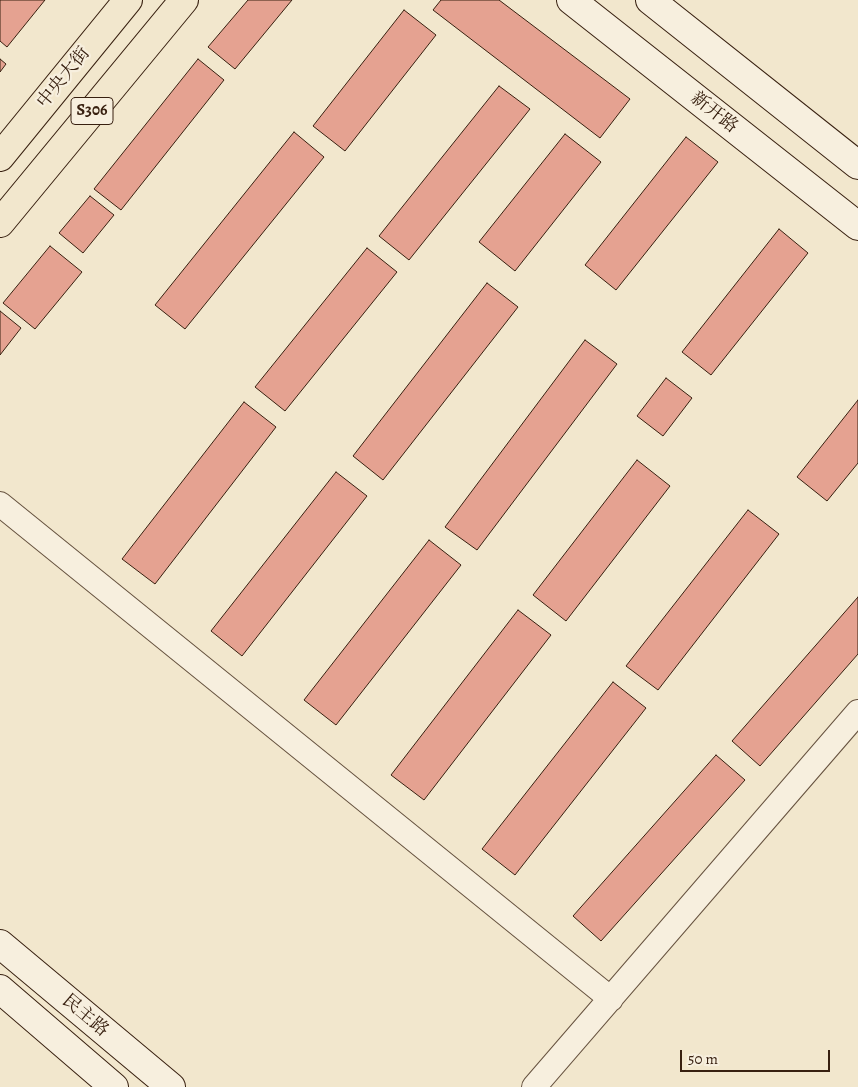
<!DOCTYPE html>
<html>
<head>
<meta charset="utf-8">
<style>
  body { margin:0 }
  #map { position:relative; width:858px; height:1087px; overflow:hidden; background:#f2e7cd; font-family:Alegreya,serif }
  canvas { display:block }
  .scale { position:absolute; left:680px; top:1050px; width:150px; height:22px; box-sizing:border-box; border:2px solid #382010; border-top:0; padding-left:6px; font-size:15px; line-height:18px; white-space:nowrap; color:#382010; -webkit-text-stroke:4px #f7efde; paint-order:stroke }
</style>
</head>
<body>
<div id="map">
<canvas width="858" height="1087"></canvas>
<div class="scale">50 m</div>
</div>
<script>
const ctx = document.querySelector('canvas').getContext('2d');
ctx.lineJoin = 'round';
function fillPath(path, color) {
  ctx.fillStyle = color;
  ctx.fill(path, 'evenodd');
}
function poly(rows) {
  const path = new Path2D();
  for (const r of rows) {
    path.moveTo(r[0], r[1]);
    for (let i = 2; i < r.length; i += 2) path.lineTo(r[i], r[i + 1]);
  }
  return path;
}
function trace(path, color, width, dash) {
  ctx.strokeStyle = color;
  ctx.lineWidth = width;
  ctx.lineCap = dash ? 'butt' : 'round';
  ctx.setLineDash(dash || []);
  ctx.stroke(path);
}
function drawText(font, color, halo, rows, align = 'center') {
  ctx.font = font + ' Alegreya,"Noto Serif SC",serif';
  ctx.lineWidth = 4.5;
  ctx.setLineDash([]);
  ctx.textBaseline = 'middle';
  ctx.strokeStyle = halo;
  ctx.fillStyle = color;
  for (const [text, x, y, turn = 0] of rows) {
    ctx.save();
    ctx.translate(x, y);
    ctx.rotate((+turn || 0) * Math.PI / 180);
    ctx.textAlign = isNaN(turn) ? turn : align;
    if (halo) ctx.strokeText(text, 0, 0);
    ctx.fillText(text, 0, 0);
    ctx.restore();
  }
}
const building = poly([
  [0,0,45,0,7,47,0,41,0,0],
  [248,0,292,0,235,69,208,47,248,0],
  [441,0,499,0,630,99,600,138,433,10,441,0],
  [404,10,436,35,345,151,313,126,404,10],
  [0,59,6,64,0,72,0,59],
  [198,59,224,80,121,210,94,189,198,59],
  [499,86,530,109,409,260,379,236,499,86],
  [294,132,324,157,185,329,155,305,294,132],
  [565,134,601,162,515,271,479,242,565,134],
  [686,137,718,162,616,290,585,265,686,137],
  [90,196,114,215,83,253,59,233,90,196],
  [779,229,808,253,711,375,682,352,779,229],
  [50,246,82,272,35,329,3,303,50,246],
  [367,248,397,272,285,411,255,387,367,248],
  [487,283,518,307,383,480,353,456,487,283],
  [0,311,21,328,0,355,0,311],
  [585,340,617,364,477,550,445,527,585,340],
  [666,378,692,398,663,436,637,416,666,378],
  [858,400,858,463,827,501,797,477,858,400],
  [244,402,276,427,155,584,122,559,244,402],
  [637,460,670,486,566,621,533,595,637,460],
  [336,472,367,496,242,656,211,631,336,472],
  [748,510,779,534,658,690,626,666,748,510],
  [429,540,461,565,336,725,304,700,429,540],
  [858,597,858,654,760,766,732,741,858,597],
  [518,610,551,635,424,800,391,775,518,610],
  [613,682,646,708,515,875,482,849,613,682],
  [716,755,745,780,601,941,573,916,716,755]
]);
const street = poly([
  [0,504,611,999],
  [534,1087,858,712]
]);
const secondary = poly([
  [571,0,858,226],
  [650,0,858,165],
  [0,944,171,1087],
  [0,989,114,1087]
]);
const primary = poly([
  [0,157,128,0],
  [0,223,184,0]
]);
const shields = [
  [92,111,42]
];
const shieldNames = [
  ["S306",92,111]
];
const streetNames = [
  ["中央大街",64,78,-51],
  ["新开路",714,113,38],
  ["民主路",85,1016,40]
];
fillPath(building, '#e5a291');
trace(building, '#382010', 1);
trace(street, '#66523f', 26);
trace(secondary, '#382010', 30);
trace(primary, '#382010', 30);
trace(street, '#f7efde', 24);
trace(secondary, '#f7efde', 28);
trace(primary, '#f2e7cd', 28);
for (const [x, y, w] of shields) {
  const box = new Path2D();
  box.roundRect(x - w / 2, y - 13.5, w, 27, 4);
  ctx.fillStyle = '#f7efde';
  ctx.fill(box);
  trace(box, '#382010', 1);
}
drawText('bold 16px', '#382010', null, shieldNames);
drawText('18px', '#382010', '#f7efde', streetNames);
</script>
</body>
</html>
